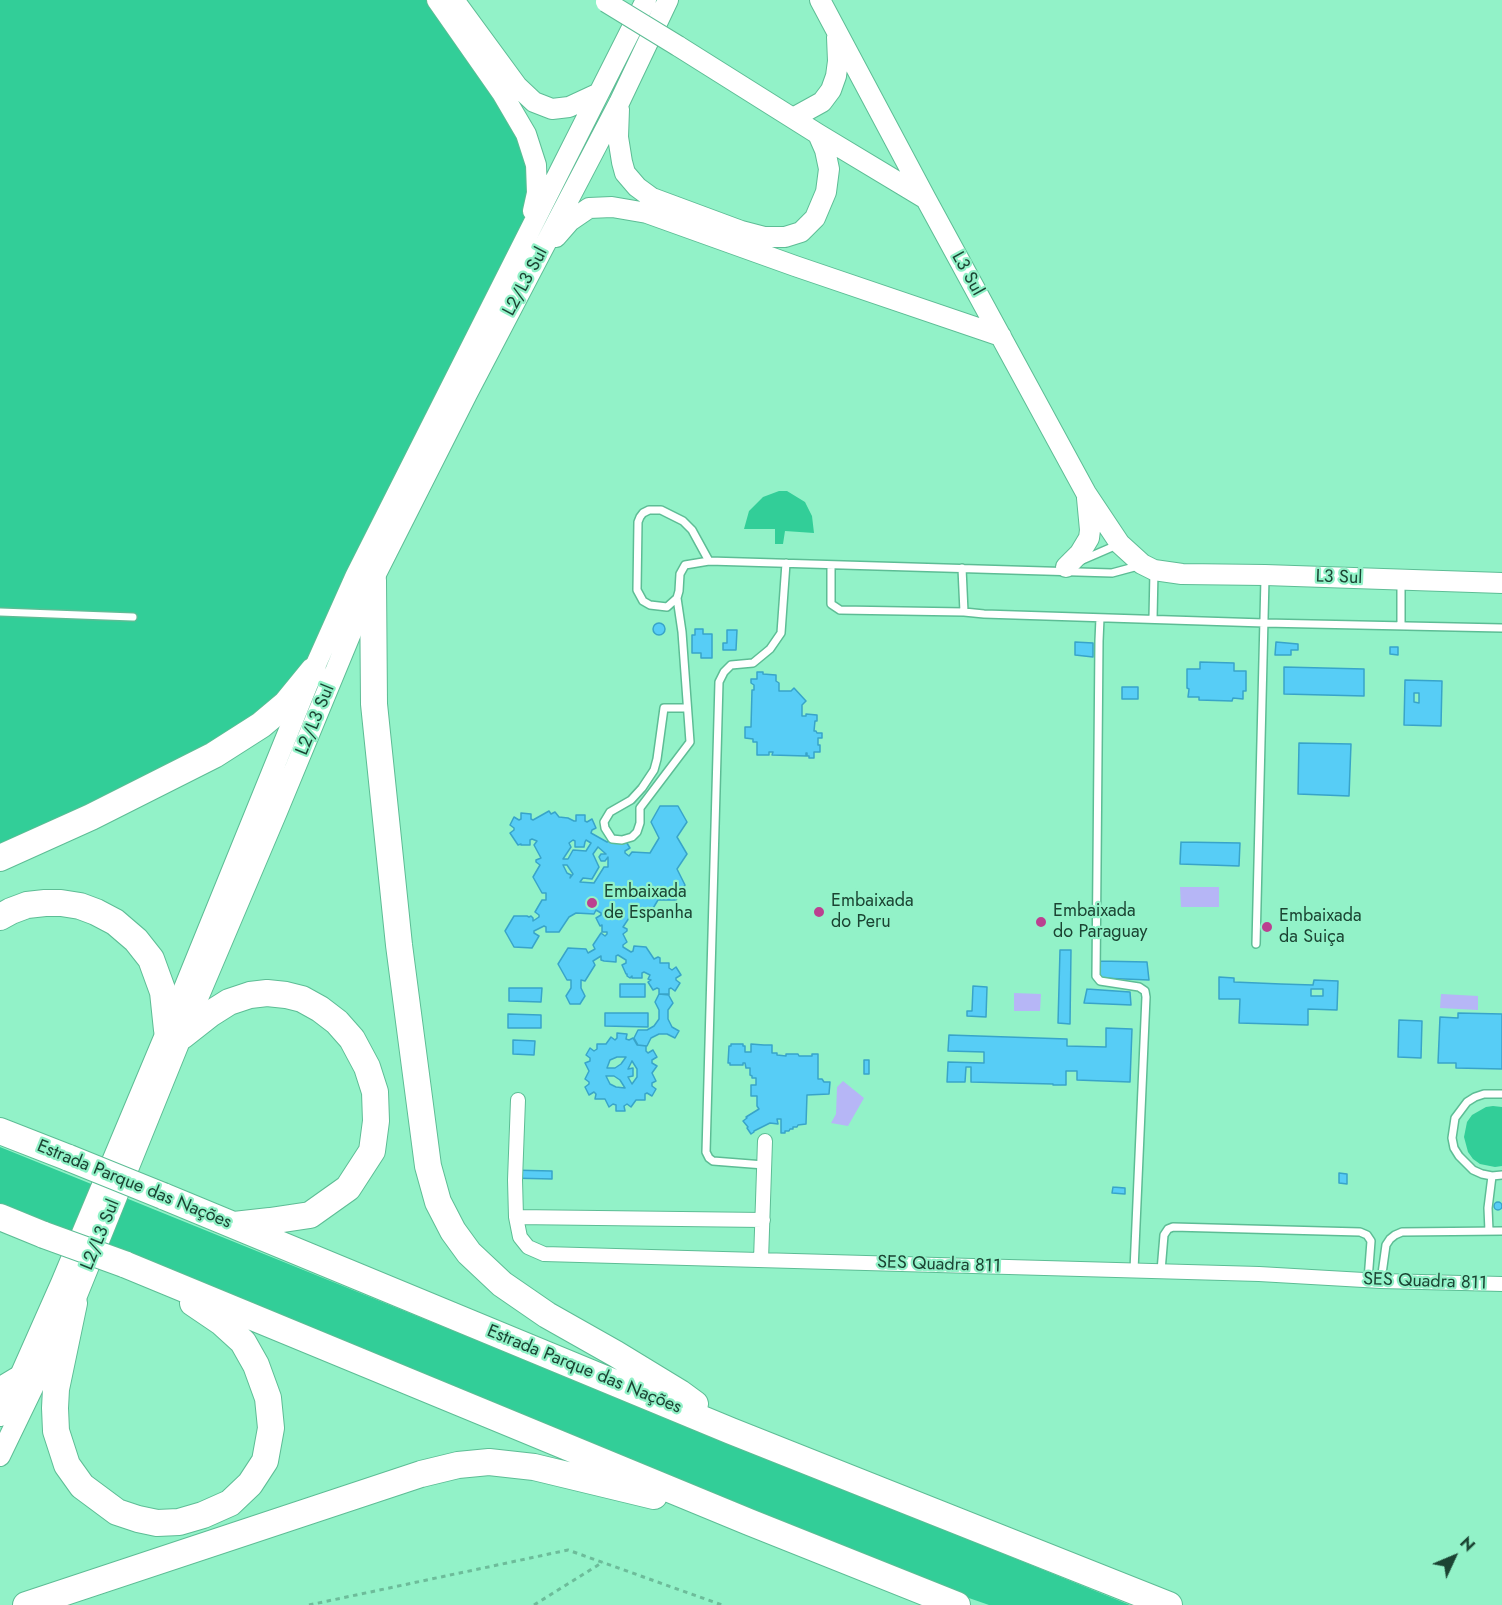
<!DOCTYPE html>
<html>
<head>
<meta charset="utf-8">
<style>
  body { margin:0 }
  #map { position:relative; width:1502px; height:1605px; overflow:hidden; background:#92f2c8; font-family:Jost,sans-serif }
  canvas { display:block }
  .north { position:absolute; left:1424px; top:1527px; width:60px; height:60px; -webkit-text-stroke:4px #92f2c8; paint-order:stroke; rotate:46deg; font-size:16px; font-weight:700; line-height:24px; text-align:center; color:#1b4433 }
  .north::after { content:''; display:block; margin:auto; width:21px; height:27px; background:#1b4433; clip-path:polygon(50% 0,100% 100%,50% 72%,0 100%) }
</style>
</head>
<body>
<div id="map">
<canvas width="1502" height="1605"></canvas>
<div class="north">N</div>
</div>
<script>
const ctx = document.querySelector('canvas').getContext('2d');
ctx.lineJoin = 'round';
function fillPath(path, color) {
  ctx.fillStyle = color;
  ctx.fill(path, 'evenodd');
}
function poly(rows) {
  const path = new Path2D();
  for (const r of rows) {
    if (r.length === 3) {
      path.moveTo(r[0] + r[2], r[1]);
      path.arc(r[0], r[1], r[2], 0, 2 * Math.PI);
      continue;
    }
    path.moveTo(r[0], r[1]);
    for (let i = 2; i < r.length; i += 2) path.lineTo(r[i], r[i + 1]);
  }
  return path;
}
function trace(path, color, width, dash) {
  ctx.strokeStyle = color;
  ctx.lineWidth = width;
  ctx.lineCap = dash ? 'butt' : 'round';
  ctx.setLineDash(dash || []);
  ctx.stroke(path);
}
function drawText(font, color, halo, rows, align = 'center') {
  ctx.font = font + ' Jost,sans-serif';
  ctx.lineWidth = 4.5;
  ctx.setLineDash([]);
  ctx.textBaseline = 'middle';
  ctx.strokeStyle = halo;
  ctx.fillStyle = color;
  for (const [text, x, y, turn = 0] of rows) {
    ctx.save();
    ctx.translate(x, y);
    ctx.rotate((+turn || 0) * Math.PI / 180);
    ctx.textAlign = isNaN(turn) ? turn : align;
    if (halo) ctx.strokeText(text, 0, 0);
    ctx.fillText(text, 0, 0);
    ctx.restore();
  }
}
const green = poly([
  [0,0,429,0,505,102,534,164,527,234,313,671,261,725,0,857],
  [779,491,787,491,805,502,812,516,814,533,785,531,783,544,775,544,775,529,744,529,749,511,763,497],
  [1493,1106,1502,1107,1502,1166,1495,1167,1480,1164,1473,1159,1468,1152,1464,1137,1467,1122,1472,1115,1486,1107],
  [0,1147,1130,1605,989,1605,920,1581,0,1203]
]);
const water = poly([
  [1180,887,1219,887,1219,907,1181,907],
  [1014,993,1041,994,1040,1011,1014,1011],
  [1441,994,1478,996,1478,1010,1440,1008],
  [843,1081,864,1098,848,1126,831,1123,836,1114,837,1087]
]);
const building = poly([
  [659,629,6],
  [695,629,703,629,703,634,712,634,712,658,701,658,701,653,692,653,692,635,695,635,695,629],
  [727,630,737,630,736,650,723,650,723,643,727,643,727,630],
  [1075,642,1093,643,1093,657,1075,655,1075,642],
  [1276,642,1298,644,1298,650,1291,650,1291,655,1275,655,1276,642],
  [1390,647,1398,647,1398,655,1390,654,1390,647],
  [1200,662,1234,663,1234,671,1246,671,1246,691,1243,691,1243,699,1233,698,1232,701,1199,700,1199,697,1188,697,1189,689,1187,688,1187,669,1200,669,1200,662],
  [1284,667,1364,669,1364,696,1284,694,1284,667],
  [757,672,763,672,763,674,776,675,776,681,779,683,779,691,791,691,794,688,806,701,802,705,802,716,806,716,806,714,817,715,817,721,815,721,814,731,816,731,817,733,822,733,822,738,818,738,818,745,820,745,820,752,814,752,814,758,809,758,809,756,807,756,807,753,806,753,806,756,772,755,773,752,769,752,769,755,757,755,757,742,753,742,753,739,745,738,745,727,751,727,752,690,754,690,754,685,751,683,751,679,757,679,757,672],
  [1405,680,1442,681,1441,726,1404,725,1405,680],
  [1414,693,1419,693,1419,703,1414,702,1414,693],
  [1122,687,1138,687,1138,699,1122,699,1122,687],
  [1299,743,1351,744,1349,796,1298,794,1299,743],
  [660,806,678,806,687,822,677,837,687,854,677,869,685,885,676,900,658,900,649,915,631,915,623,927,627,929,627,931,623,934,627,942,623,945,623,947,631,952,633,951,634,946,646,947,654,959,658,957,660,958,660,963,669,963,669,968,672,970,676,967,681,975,676,978,676,980,680,983,675,991,671,988,669,989,669,995,659,994,659,989,657,988,653,990,648,982,651,980,648,979,650,975,644,972,642,973,642,978,632,978,632,976,630,978,627,976,627,974,626,974,622,965,626,963,626,960,618,955,616,956,616,962,604,961,601,960,601,956,593,961,595,965,585,981,581,980,581,988,585,996,580,1004,570,1004,566,996,571,988,571,980,567,980,558,964,568,948,586,949,588,953,595,949,593,945,601,933,605,936,607,934,607,932,602,932,602,925,600,926,596,918,601,915,601,913,596,910,594,914,576,913,569,917,559,932,546,932,546,927,544,926,534,931,534,933,539,936,532,948,514,947,505,931,514,916,527,916,529,917,531,916,533,918,533,921,539,917,539,915,535,912,542,900,546,900,546,893,542,893,533,877,540,865,536,862,536,860,541,858,534,845,537,841,532,839,530,840,530,845,521,845,521,844,518,845,510,833,514,830,514,828,510,825,514,817,519,820,521,819,521,813,531,814,531,819,533,820,549,811,551,814,555,812,559,817,568,818,574,821,576,821,576,815,585,815,585,821,587,822,592,819,596,828,592,830,591,833,607,842,609,841,609,836,619,836,619,841,625,840,630,848,625,851,625,853,629,856,632,852,650,853,659,838,651,822,660,806],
  [573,840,575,841,575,847,584,847,585,842,586,840,591,843,586,851,573,850,568,859,563,859,571,847,569,843,573,840],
  [598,847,606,854,601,854,599,857,601,861,605,861,608,857,608,867,604,867,594,883,580,882,583,878,592,879,599,867,593,854,598,847],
  [563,865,567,865,573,874,570,878,571,875,567,873,563,865],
  [1181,842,1240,843,1239,866,1180,864,1181,842],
  [1060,950,1071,950,1070,1024,1058,1023,1060,950],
  [1099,961,1147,962,1149,980,1100,978,1099,961],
  [1219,977,1234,978,1234,982,1281,984,1313,985,1314,980,1338,981,1337,1010,1308,1009,1308,1025,1239,1023,1240,999,1219,999,1219,977],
  [1311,989,1323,989,1323,996,1311,996,1311,989],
  [620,984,645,984,645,997,620,997,620,984],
  [973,986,987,987,986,1017,967,1016,967,1011,972,1011,973,986],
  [509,988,542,988,541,1002,509,1001,509,988],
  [1087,989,1130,992,1131,1005,1084,1003,1087,989],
  [659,994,668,994,673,1003,668,1010,668,1019,672,1027,679,1031,675,1038,667,1034,659,1034,651,1038,647,1046,638,1045,634,1038,638,1030,647,1030,654,1026,659,1019,659,1010,655,1002,659,994],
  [605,1013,648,1013,648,1027,605,1026,605,1013],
  [1458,1013,1502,1014,1502,1069,1456,1068,1456,1063,1438,1063,1440,1017,1458,1018,1458,1013],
  [508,1014,541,1015,541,1028,508,1028,508,1014],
  [1399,1020,1422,1021,1421,1058,1398,1057,1399,1020],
  [1106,1028,1132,1029,1130,1082,1077,1080,1077,1071,1066,1071,1066,1085,1053,1085,1053,1084,971,1082,971,1067,966,1067,965,1082,947,1082,948,1062,984,1063,984,1052,948,1051,949,1035,1067,1039,1067,1046,1106,1047,1106,1028],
  [617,1033,627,1034,626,1039,629,1040,633,1038,637,1045,646,1046,646,1051,648,1053,653,1050,657,1057,652,1060,652,1063,657,1066,652,1073,656,1081,652,1083,652,1086,656,1089,652,1096,647,1093,645,1094,645,1100,636,1100,631,1107,627,1104,624,1106,625,1111,616,1111,616,1105,613,1104,609,1107,605,1099,595,1099,596,1094,594,1092,589,1095,585,1087,589,1084,589,1082,585,1079,589,1071,585,1063,590,1061,590,1058,586,1055,590,1048,594,1051,597,1049,597,1044,606,1044,611,1037,615,1040,617,1038,617,1033],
  [617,1057,626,1057,621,1064,615,1068,607,1068,610,1060,617,1057],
  [632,1061,637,1069,637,1077,632,1084,628,1077,633,1076,633,1068,628,1069,632,1061],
  [606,1076,614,1076,620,1080,625,1088,616,1087,610,1084,606,1076],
  [513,1040,535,1041,534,1055,513,1054,513,1040],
  [731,1044,743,1044,743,1046,745,1046,745,1052,751,1052,751,1044,764,1045,772,1045,772,1053,777,1053,777,1055,786,1056,786,1054,798,1054,799,1056,812,1056,812,1054,818,1054,818,1079,822,1079,824,1082,830,1082,829,1094,807,1095,806,1124,798,1125,797,1127,793,1127,793,1129,790,1129,789,1131,785,1131,785,1133,781,1133,781,1119,777,1119,778,1124,770,1123,754,1131,754,1132,751,1134,747,1128,748,1127,743,1121,747,1118,746,1117,759,1109,757,1106,757,1096,751,1096,751,1085,756,1085,756,1078,752,1078,752,1076,750,1075,750,1068,746,1068,745,1063,743,1063,743,1065,730,1065,730,1063,728,1063,729,1046,731,1046,731,1044],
  [864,1060,869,1060,869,1074,864,1074,864,1060],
  [510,1170,552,1171,552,1179,509,1178,510,1170],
  [1339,1173,1347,1174,1347,1184,1339,1183,1339,1173],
  [1113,1187,1125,1188,1125,1194,1112,1193,1113,1187],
  [1498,1206,4]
]);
const path = poly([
  [309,1605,568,1550,722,1605],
  [534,1605,603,1562]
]);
const lane = poly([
  [709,561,692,530,683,521,661,510,649,510,643,513,640,517,638,522,637,590,643,601,650,605,667,607,677,598,679,591,680,574,685,565,709,561,1112,573,1138,566],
  [1080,561,1117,545],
  [831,565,831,604,840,610,964,612],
  [962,568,964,612,984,614,1264,623,1502,628],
  [1401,582,1401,626],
  [677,598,682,632,690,742,640,808,640,823,637,832,632,837,622,840,612,839,605,828,604,822,610,812,631,800,642,788,654,770,657,759,664,708,687,708],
  [0,612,133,617],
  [1100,618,1099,641,1096,976,1100,981,1139,987,1145,991,1146,997,1134,1270],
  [1153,619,1154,571],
  [1256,944,1265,578],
  [1502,1094,1484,1094,1475,1097,1467,1102,1455,1118,1452,1138,1454,1148,1459,1156,1473,1170,1482,1174,1492,1176,1502,1175],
  [764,1165,713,1161,709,1158,706,1152,719,682,724,672,731,665,753,663,770,649,781,633,786,563],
  [1489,1231,1488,1208,1492,1176],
  [1161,1271,1164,1235,1168,1229,1173,1227,1360,1232,1367,1235,1371,1241,1368,1280],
  [1381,1281,1386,1245,1390,1239,1395,1235,1402,1232,1502,1231]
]);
const street = poly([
  [518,1100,515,1180,516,1217,520,1237,528,1247,544,1254,1259,1274,1381,1281,1502,1284],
  [516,1217,763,1220],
  [761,1260,765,1141]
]);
const secondary = poly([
  [437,0,502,93,526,134,536,165,537,193,533,211],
  [454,0,517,86,534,102,552,109,569,107,597,94],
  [820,0,926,199,1086,493,1120,544,1142,564,1154,570,1182,574,1265,575,1502,583],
  [678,46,818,134,926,199],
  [619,109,618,137,622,162,625,173,637,187,652,198,741,231,764,237,785,237,801,232,815,218,826,192,829,169,825,150,818,134],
  [793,118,822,102,831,90,836,76,838,61,837,37],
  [556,237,570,221,589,208,612,207,647,213,795,266,1001,336],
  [1066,567,1080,553,1089,538,1090,530,1087,498],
  [0,1416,18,1380,61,1283,167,1030,313,671,355,577,646,0],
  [0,1456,74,1303,182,1036,277,812,373,580,467,394,619,103,668,0]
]);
const highway = poly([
  [373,580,374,704,399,945,428,1166,438,1202,453,1231,469,1253,502,1284,547,1315,616,1354,680,1393,695,1404],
  [0,858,91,817,214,755,261,725,286,704,313,671],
  [0,917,11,911,27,905,45,903,61,903,80,906,96,912,115,922,136,940,151,959,163,992,167,1030],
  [182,1036,210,1014,229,1002,250,995,267,993,286,995,302,999,320,1009,337,1022,352,1039,367,1067,375,1092,376,1121,372,1151,348,1188,310,1215,270,1221,234,1225],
  [0,1131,69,1158],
  [163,1196,731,1431,1169,1605],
  [0,1217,44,1235],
  [124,1264,749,1522,957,1605],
  [74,1303,56,1389,55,1408,56,1431,67,1465,82,1486,117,1512,138,1519,157,1523,179,1522,203,1515,230,1503,250,1484,265,1461,271,1428,268,1398,256,1365,243,1342,221,1322,193,1303],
  [0,1391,18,1380],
  [26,1605,421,1474,458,1465,489,1462,534,1467,654,1496]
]);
const secondaryBridge = poly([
  [606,2,678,46]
]);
const highwayBridge = poly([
  [69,1158,163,1196],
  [44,1235,124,1264]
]);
const markers = [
  [592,903,6,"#bb4090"],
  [819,912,6,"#bb4090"],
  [1041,922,6,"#bb4090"],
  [1267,927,6,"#bb4090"]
];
const streetNames = [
  ["L3 Sul",967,274,61],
  ["L2/L3 Sul",526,282,-62],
  ["L3 Sul",1339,578,2],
  ["L2/L3 Sul",316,720,-68],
  ["Estrada Parque das Nações",134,1185,22],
  ["L2/L3 Sul",101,1235,-68],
  ["SES Quadra 811",939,1265,2],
  ["SES Quadra 811",1425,1282,2],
  ["Estrada Parque das Nações",584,1370,22]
];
const poiNames = [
  ["Embaixada",604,893],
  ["de Espanha",604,914],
  ["Embaixada",831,902],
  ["do Peru",831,923],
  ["Embaixada",1053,912],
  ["do Paraguay",1053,933],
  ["Embaixada",1279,917],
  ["da Suiça",1279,938]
];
fillPath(green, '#32ce98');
fillPath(water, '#b6b6f6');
fillPath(building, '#57cdf6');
trace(building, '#38a4c9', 1.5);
trace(lane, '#5dbd95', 10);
trace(street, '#5dbd95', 16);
trace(secondary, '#5dbd95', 22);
trace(highway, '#5dbd95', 28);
trace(path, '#6dbc9a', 3, [4.5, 4.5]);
trace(lane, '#fff', 7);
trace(street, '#fff', 14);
trace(secondary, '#fff', 20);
trace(highway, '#fff', 26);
trace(secondaryBridge, '#5dbd95', 22, []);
trace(highwayBridge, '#5dbd95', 28, []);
trace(secondaryBridge, '#fff', 20);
trace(highwayBridge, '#fff', 26);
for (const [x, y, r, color] of markers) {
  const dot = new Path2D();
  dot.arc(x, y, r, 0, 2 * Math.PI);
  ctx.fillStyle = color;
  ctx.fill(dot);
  trace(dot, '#92f2c8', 2);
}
drawText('18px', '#1b4433', '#92f2c8', streetNames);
drawText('18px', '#1b4433', '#92f2c8', poiNames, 'left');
</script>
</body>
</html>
